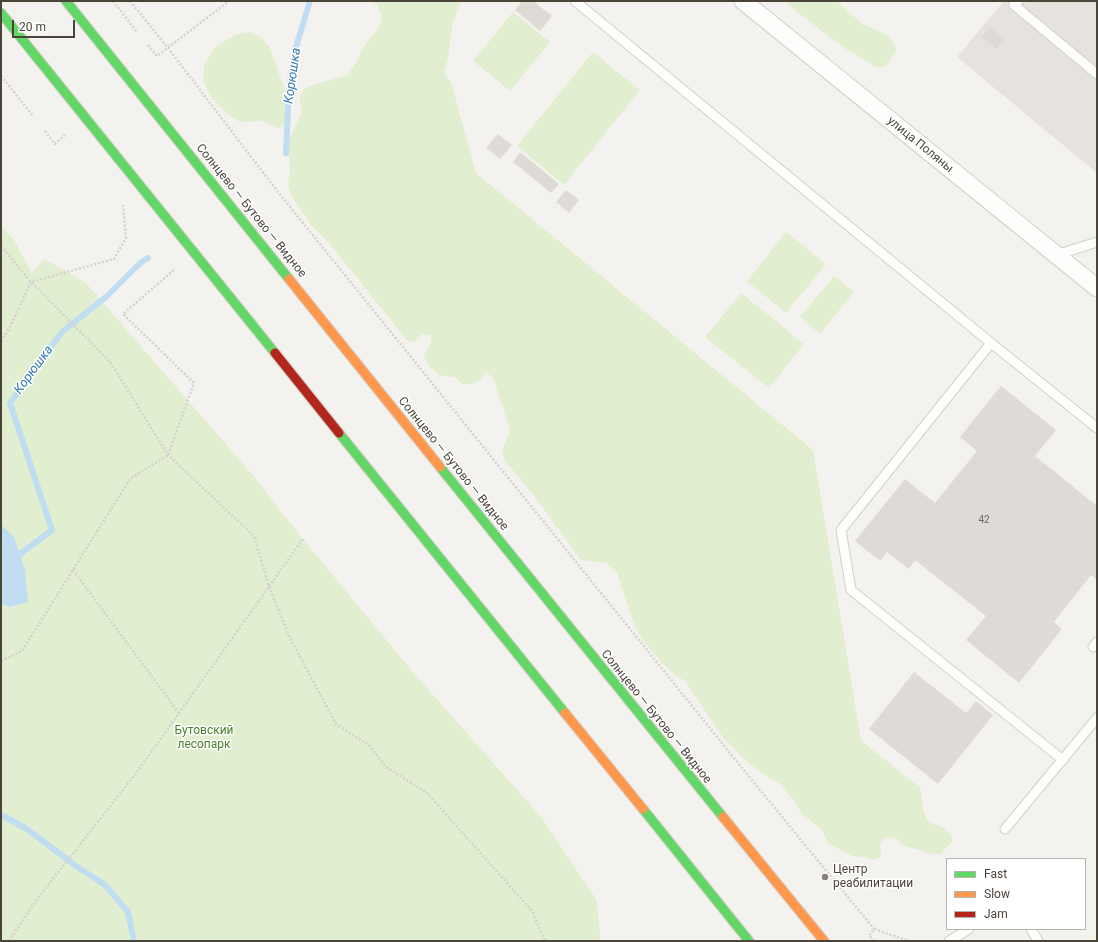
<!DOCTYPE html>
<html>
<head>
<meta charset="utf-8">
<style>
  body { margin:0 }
  #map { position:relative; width:1098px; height:942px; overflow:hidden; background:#f4f2ee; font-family:Roboto,sans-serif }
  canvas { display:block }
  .frame { position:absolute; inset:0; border:2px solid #4b4439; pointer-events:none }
  .legend { position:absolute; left:946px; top:858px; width:140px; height:72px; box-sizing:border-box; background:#fff; border:1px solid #b7b4b0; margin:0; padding:5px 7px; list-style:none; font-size:12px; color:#4b4439 }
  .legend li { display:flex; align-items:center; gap:8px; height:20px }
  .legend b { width:20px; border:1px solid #b7b4b0 }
  .scale { position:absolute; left:12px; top:20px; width:63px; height:18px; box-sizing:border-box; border:2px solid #4b4439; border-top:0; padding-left:5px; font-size:12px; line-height:14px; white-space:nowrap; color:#4b4439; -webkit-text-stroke:3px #fff; paint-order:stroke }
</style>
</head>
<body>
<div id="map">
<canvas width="1098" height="942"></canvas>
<div class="frame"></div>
<ul class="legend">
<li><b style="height:5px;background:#63d668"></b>Fast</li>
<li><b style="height:5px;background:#ff974d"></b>Slow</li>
<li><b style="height:5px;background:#b3261e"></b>Jam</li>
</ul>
<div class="scale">20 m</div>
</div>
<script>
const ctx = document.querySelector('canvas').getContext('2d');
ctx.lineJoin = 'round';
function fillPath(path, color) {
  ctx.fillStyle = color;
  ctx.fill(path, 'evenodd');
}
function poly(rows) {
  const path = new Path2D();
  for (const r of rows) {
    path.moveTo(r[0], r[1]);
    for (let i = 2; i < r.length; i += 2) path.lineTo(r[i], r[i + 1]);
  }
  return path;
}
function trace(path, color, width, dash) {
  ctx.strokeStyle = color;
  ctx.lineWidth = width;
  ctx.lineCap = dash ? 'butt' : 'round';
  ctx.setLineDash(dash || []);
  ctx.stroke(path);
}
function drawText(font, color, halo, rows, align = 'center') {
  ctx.font = font + ' Roboto,sans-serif';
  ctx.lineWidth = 3;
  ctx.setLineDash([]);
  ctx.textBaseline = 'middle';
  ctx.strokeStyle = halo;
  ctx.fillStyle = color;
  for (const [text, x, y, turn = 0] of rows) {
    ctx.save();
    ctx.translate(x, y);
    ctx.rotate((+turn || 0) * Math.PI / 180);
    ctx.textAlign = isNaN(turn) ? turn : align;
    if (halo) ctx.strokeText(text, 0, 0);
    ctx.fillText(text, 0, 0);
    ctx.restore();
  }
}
const industrial = poly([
  [1004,1,1097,1,1097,173,957,57]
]);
const green = poly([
  [370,1,461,1,452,26,448,59,444,72,451,82,476,173,813,450,861,741,920,787,924,813,928,821,945,829,951,835,953,841,940,854,933,854,905,846,896,838,886,837,882,841,880,846,881,853,880,857,874,860,864,857,852,856,828,843,822,830,801,813,795,802,780,784,763,774,745,760,724,739,685,681,676,676,662,663,642,639,635,627,617,573,606,563,581,560,532,493,505,461,502,452,510,429,498,393,494,379,486,372,479,381,472,384,462,384,455,377,441,376,431,368,424,358,425,354,431,344,431,335,423,334,414,342,407,340,328,242,311,225,291,195,288,183,290,171,288,143,302,111,299,98,304,89,316,84,347,75,356,63,364,46,377,30,381,22,381,13,377,5],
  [786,1,837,1,862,24,889,36,897,49,886,66,877,68,846,49,793,9],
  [513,12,550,42,510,91,473,61],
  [250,32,262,38,270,48,283,85,291,103,289,115,283,126,279,128,261,121,240,122,227,114,209,94,203,79,205,63,214,48,224,41,238,34],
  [593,52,640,90,564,185,517,146],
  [1,226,14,240,32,273,44,259,85,282,251,473,303,539,412,671,541,817,596,899,601,941,1,941],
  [786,232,826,264,786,313,747,281],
  [834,276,854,292,820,334,800,317],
  [741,293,804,344,769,388,705,337]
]);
const water = poly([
  [1,525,14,537,25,570,28,602,10,607,1,604]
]);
const stream = poly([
  [286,153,289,87,296,47,310,1],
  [1,552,20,554,52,530,10,403,62,332,107,296,140,263,148,258],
  [1,815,27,829,76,866,105,885,128,912,134,941]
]);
const building = poly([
  [522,1,533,1,552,16,540,31,515,10],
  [990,27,1004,39,996,49,981,37],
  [498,134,512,145,500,159,486,148],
  [520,152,559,184,551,193,513,162],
  [566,190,579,200,569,213,556,202],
  [1001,386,1056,430,1035,456,1097,506,1097,580,1091,575,1054,622,1062,629,1019,683,966,640,986,616,915,560,909,569,887,552,880,561,855,541,905,479,935,503,977,451,960,437],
  [914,672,966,713,976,701,993,715,938,784,869,729]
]);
const path = poly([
  [113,1,137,32],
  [130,1,168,48,278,192,742,768,874,929],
  [148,45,157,56,229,1],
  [1,76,34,117],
  [45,131,55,144,66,134],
  [1,246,31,282,111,363,168,455,254,536,269,587,290,638,336,724,369,745,386,767,427,793,532,911,545,941],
  [1,341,9,329,31,282,114,259,126,238,123,205],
  [73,570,179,713],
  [1,661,22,651,130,479,168,455,194,383,123,314,175,269],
  [9,941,38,898,137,772,303,539],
  [874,941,869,936,874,929,909,941]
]);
const lane = poly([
  [575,1,991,343],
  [1018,1,1014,5,1097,74],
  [1056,255,1097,242],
  [1093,647,1097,642],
  [1063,760,851,590,841,530,991,343,1097,428],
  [1005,829,1097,718],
  [1031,929,1038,941],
  [949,941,969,929]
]);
const street = poly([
  [743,1,1097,288]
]);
const fast = poly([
  [66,1,289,279],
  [1,13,275,353],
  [339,433,565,713],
  [440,467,723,817],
  [643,809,749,941]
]);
const slow = poly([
  [289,279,440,467],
  [565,713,643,809],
  [723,817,824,941]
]);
const jam = poly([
  [275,353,339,433]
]);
const markers = [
  [825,877,4,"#868178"]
];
const numberNames = [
  ["42",984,520]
];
const streetNames = [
  ["улица Поляны",920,145,39],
  ["Солнцево — Бутово — Видное",251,211,51],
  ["Солнцево — Бутово — Видное",453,464,51],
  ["Солнцево — Бутово — Видное",656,717,51]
];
const parkNames = [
  ["Бутовский",204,731],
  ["лесопарк",204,745]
];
const poiNames = [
  ["Центр",833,870],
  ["реабилитации",833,884]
];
const waterNames = [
  ["Корюшка",293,76,-82],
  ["Корюшка",34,370,-54]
];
fillPath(industrial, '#e6e2de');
fillPath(green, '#e1eecf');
fillPath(water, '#c0ddf1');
trace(stream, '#c0ddf1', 6);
fillPath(building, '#dedbd6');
trace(lane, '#d2d0cb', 11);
trace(street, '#d2d0cb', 19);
trace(fast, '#d3cfc5', 11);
trace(slow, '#d3cfc5', 11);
trace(jam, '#d3cfc5', 11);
trace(path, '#d3d2cc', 2.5, [2, 2]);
trace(lane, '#fdfdfc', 9);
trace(street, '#fdfdfc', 17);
trace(fast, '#63d668', 9);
trace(slow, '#ff974d', 9);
trace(jam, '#b3261e', 9);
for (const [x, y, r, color] of markers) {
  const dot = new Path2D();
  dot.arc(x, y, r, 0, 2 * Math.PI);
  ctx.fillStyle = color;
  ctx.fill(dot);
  trace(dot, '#fff', 1.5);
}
drawText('10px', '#706a61', null, numberNames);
drawText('12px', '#4b4439', '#fff', streetNames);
drawText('12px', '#4a7f2a', '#fff', parkNames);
drawText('12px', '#4b4439', '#fff', poiNames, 'left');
drawText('italic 13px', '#2e7ab2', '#fff', waterNames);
</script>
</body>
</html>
